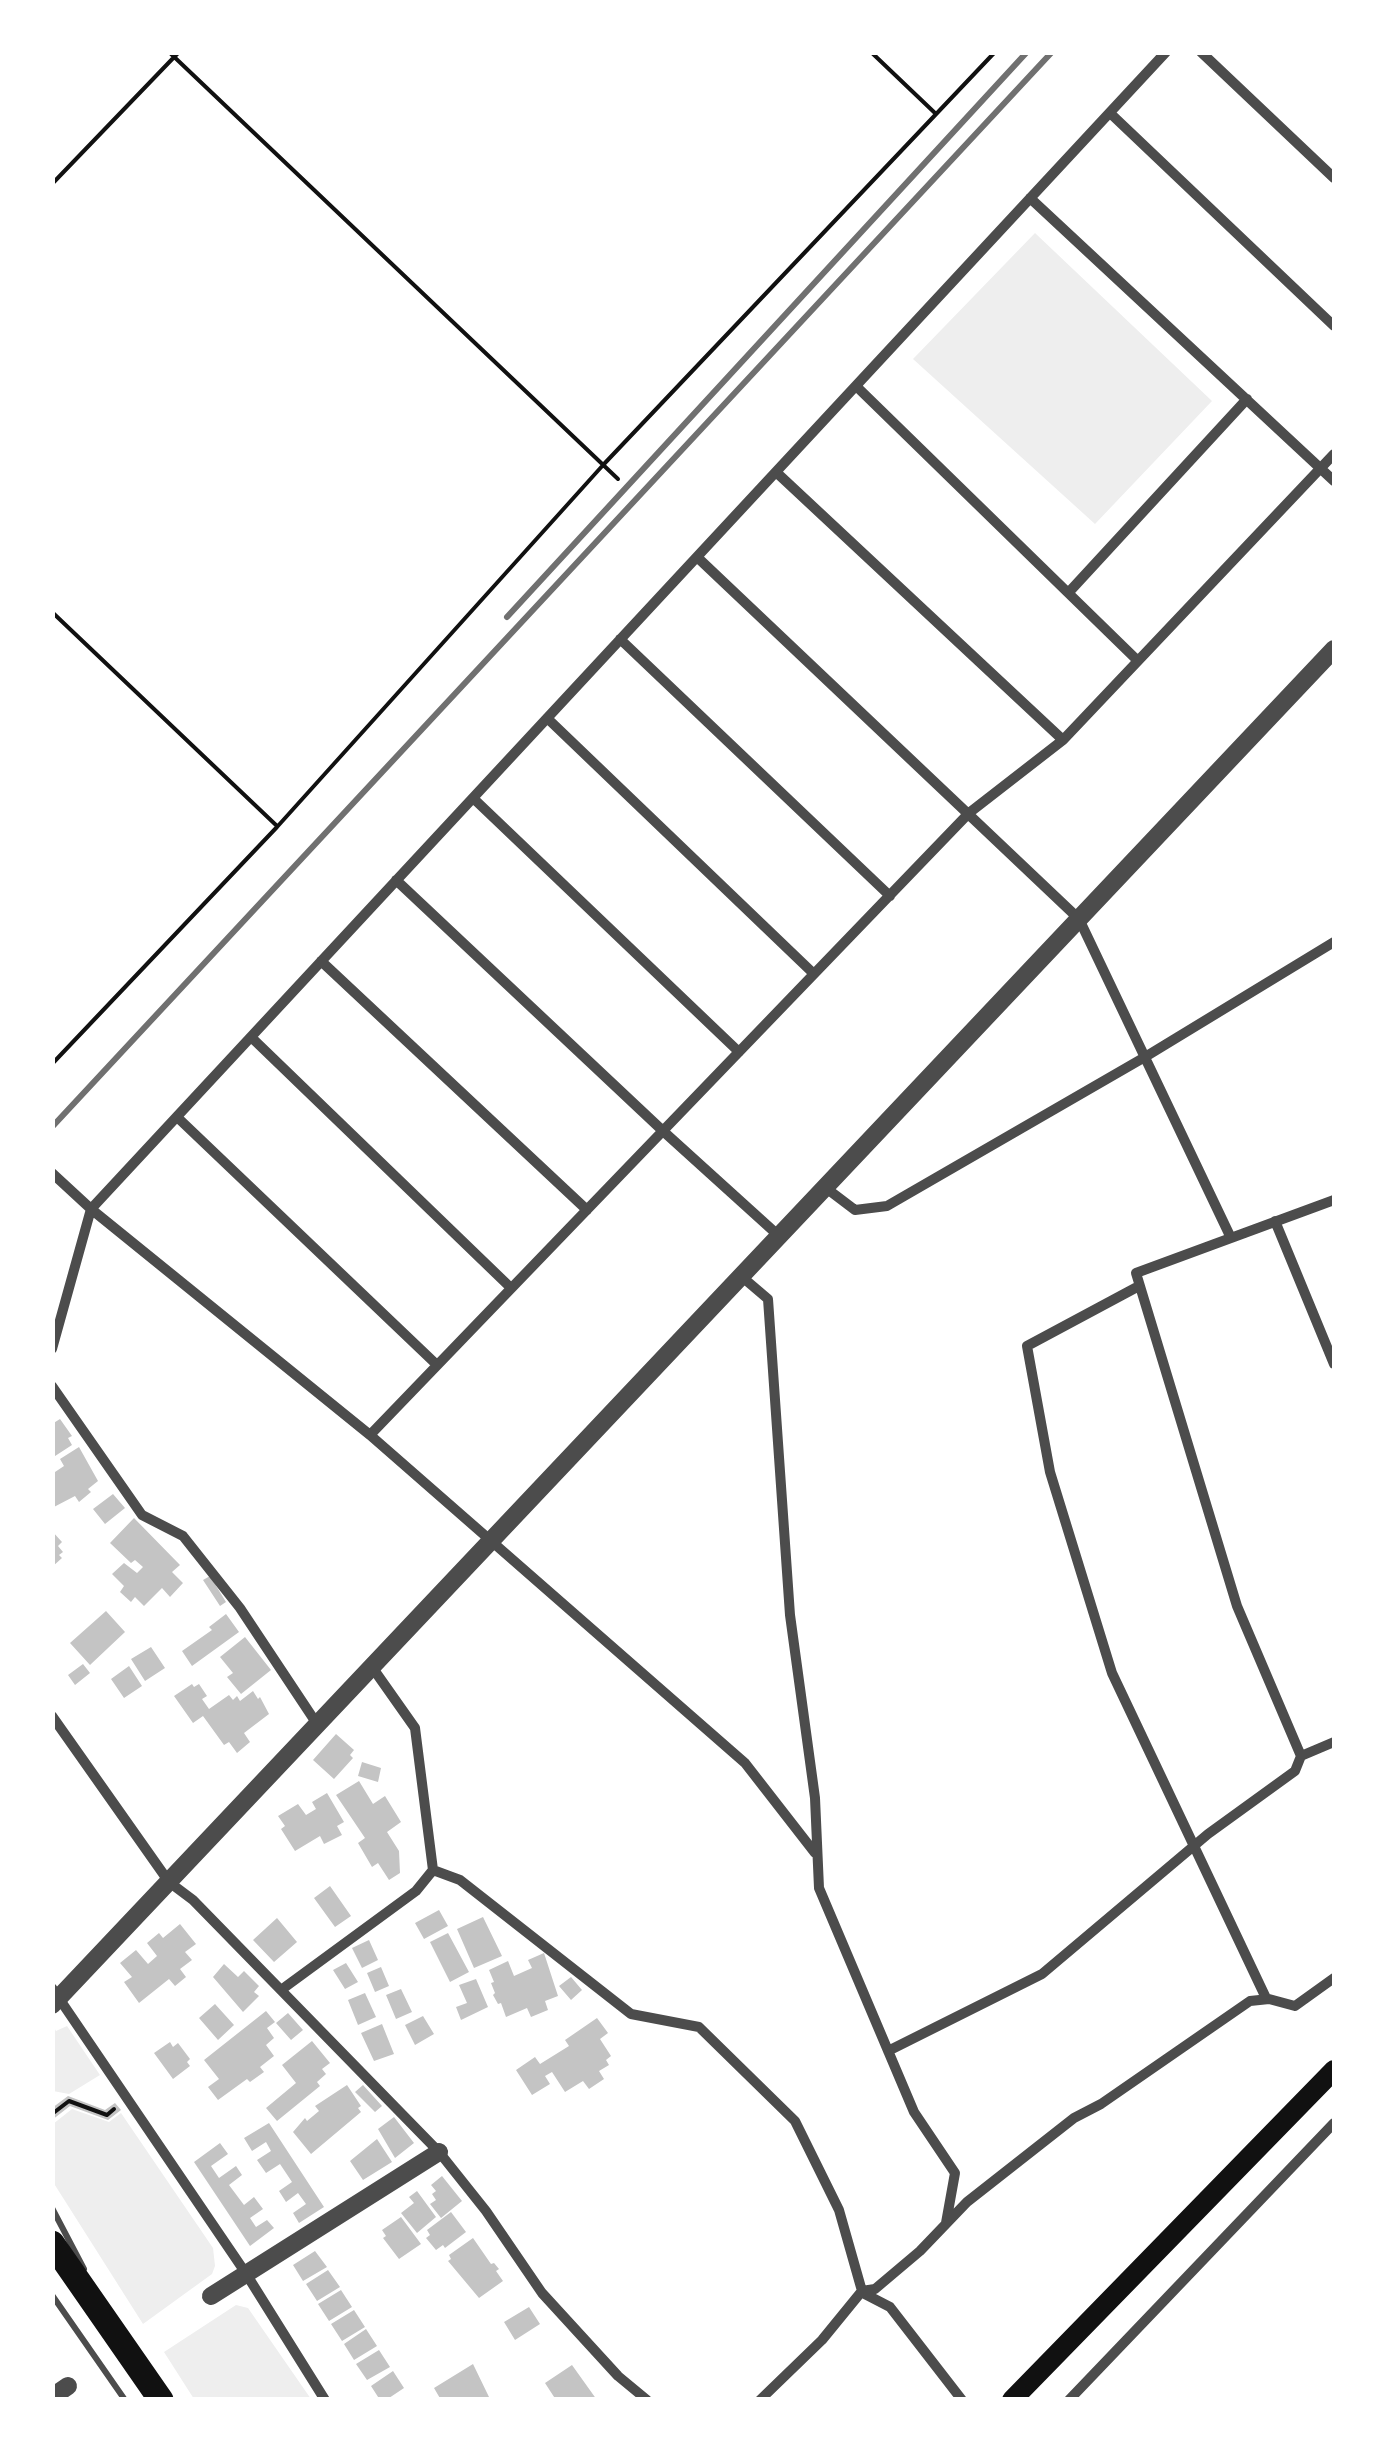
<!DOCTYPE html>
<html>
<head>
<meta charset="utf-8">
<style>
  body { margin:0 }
  #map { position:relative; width:1387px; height:2452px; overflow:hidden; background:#fff; font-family:"Noto Sans",sans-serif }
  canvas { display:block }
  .frame { position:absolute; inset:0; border:55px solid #fff; pointer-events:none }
</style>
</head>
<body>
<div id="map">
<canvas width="1387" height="2452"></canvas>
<div class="frame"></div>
</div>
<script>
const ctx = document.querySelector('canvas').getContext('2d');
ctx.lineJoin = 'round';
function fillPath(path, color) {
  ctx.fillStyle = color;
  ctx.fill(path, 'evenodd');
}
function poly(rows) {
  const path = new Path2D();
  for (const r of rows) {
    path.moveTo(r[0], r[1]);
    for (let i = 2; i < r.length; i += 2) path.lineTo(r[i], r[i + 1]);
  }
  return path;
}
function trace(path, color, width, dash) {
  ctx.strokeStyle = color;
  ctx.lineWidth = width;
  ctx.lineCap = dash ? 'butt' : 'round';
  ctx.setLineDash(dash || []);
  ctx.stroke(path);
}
const green = poly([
  [1035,233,1212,401,1095,524,913,359],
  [53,2026,56,2031,67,2026,100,2075,69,2094,53,2091],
  [72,2109,109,2122,121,2113,213,2248,215,2266,212,2274,143,2324,53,2182,53,2124],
  [236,2305,248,2308,311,2399,194,2399,164,2352]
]);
const building = poly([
  [60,1419,72,1436,68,1438,72,1445,52,1458,52,1424],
  [79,1447,98,1481,88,1489,91,1492,79,1502,75,1496,52,1508,52,1474,64,1466,60,1459],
  [113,1494,125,1508,105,1524,93,1509],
  [134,1518,180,1565,172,1572,183,1583,170,1597,162,1588,144,1606,135,1597,131,1602,120,1592,124,1586,112,1574,124,1563,137,1573,143,1567,135,1560,131,1563,110,1543],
  [52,1531,62,1542,58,1546,63,1552,59,1555,62,1558,52,1567],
  [210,1576,226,1602,220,1606,203,1580],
  [106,1611,125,1632,90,1665,70,1643],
  [226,1614,239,1632,192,1666,182,1651,212,1630,209,1627],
  [245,1637,271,1670,241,1694,227,1677,233,1673,220,1657],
  [151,1647,165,1668,145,1681,131,1659],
  [83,1664,90,1673,75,1685,68,1675],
  [129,1666,142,1686,124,1698,111,1679],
  [192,1684,194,1687,199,1684,207,1696,202,1699,209,1709,229,1695,233,1700,237,1696,240,1701,253,1691,258,1699,260,1697,269,1714,244,1733,250,1742,237,1753,229,1742,224,1745,203,1716,193,1723,174,1696],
  [336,1734,354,1750,350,1755,353,1758,334,1779,313,1760],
  [362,1762,381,1768,378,1782,358,1776],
  [359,1781,373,1804,385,1796,401,1822,387,1832,399,1851,400,1873,389,1880,378,1863,372,1867,358,1843,365,1838,336,1795],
  [327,1793,344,1822,337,1826,342,1835,324,1844,320,1836,295,1851,281,1829,285,1826,278,1816,298,1804,306,1815,316,1809,312,1802],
  [330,1886,351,1916,335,1927,314,1898],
  [439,1910,448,1926,424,1939,415,1923],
  [483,1917,502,1956,474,1968,457,1929],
  [277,1918,297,1942,274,1962,253,1940],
  [180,1924,196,1944,185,1952,192,1960,180,1969,186,1977,175,1986,169,1979,139,2003,124,1982,132,1977,120,1963,136,1950,148,1964,157,1956,147,1943,159,1933,163,1938],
  [448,1933,469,1972,450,1982,430,1942],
  [369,1940,378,1960,362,1968,352,1948],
  [544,1953,558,1996,545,2001,548,2010,531,2017,527,2008,506,2017,501,2003,498,2004,493,1995,495,1993,491,1983,494,1982,489,1970,508,1961,514,1976,532,1968,528,1960],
  [346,1963,358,1982,345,1989,333,1970],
  [224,1964,238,1977,244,1971,259,1986,254,1992,259,1996,243,2012,213,1977],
  [381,1967,389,1986,375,1992,367,1973],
  [571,1977,582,1990,571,2000,559,1986],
  [476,1979,488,2007,461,2020,456,2007,467,2003,459,1985],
  [401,1989,412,2012,396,2019,386,1995],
  [365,1993,376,2017,358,2025,348,2000],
  [215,2004,234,2025,218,2040,199,2018],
  [266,2011,275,2022,267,2028,274,2038,266,2045,274,2056,260,2067,264,2072,250,2082,247,2079,218,2100,208,2087,219,2079,204,2060],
  [288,2013,303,2030,291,2040,276,2023],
  [423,2016,434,2034,415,2045,405,2025],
  [597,2018,608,2033,600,2039,611,2056,606,2060,609,2065,599,2071,604,2079,589,2089,583,2081,565,2092,552,2072,545,2076,550,2084,532,2095,516,2070,535,2057,540,2064,569,2046,565,2040],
  [382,2024,394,2054,374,2061,361,2033],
  [312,2041,330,2063,322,2069,326,2074,317,2082,320,2086,277,2121,266,2108,296,2083,282,2065],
  [170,2042,173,2047,178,2043,190,2059,187,2062,190,2066,173,2079,154,2053],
  [347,2085,361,2106,358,2108,361,2112,311,2154,293,2132,305,2118,307,2121,319,2111,315,2106],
  [363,2085,382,2106,375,2112,355,2092],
  [68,2096,105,2110,115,2103,121,2110,108,2120,70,2106,52,2120,52,2108],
  [394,2117,414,2143,395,2158,378,2129],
  [269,2123,324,2207,299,2223,293,2213,306,2204,298,2193,286,2202,279,2191,292,2182,280,2164,266,2173,257,2160,271,2151,266,2142,252,2151,244,2138],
  [377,2139,392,2162,363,2180,350,2161],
  [220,2143,228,2154,211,2166,219,2178,236,2166,242,2175,229,2185,244,2205,254,2197,263,2209,250,2218,256,2227,267,2220,274,2228,250,2246,194,2162],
  [442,2176,462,2201,441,2218,430,2204,436,2200,432,2194,436,2191,431,2185],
  [417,2191,436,2217,417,2233,401,2213,414,2203,409,2197],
  [451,2212,466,2232,445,2248,443,2245,436,2250,426,2238,430,2235,427,2230],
  [401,2217,421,2244,399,2259,383,2238,386,2236,382,2230],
  [473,2238,491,2264,494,2263,499,2269,496,2271,503,2281,479,2298,448,2261,451,2259,449,2255],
  [315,2251,327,2267,303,2281,293,2265],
  [328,2270,340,2287,317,2301,306,2284],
  [341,2290,352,2307,329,2321,318,2304],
  [529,2307,540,2324,515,2340,504,2322],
  [354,2310,365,2327,342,2341,331,2324],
  [366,2329,377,2346,354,2360,344,2344],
  [379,2350,390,2367,367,2380,356,2364],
  [473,2364,489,2397,441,2400,434,2388],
  [572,2365,597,2400,556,2400,545,2383],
  [393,2371,404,2388,386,2400,380,2400,371,2386]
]);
const path = poly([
  [169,52,618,479],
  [871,52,936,114],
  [52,184,179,52],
  [52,612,277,826],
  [52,1064,277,827,604,464,995,52],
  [52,2114,69,2101,107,2115,114,2109]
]);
const service = poly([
  [52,2208,84,2269],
  [52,2295,125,2400]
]);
const minor = poly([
  [1201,52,1334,178],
  [1110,113,1334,326],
  [1030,198,1334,481],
  [856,386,1138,661],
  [776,472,1063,740],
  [697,557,1079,919,1231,1238],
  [1070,591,1247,399],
  [620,639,890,896],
  [547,718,814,974],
  [473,798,739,1052],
  [396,880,663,1131,779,1236],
  [321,961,587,1210],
  [251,1037,511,1288],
  [177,1117,437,1365],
  [52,1173,91,1209,370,1435,745,1763,815,1853],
  [826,1188,855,1210,887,1206,1145,1057,1334,942],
  [1275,1221,1334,1364],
  [741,1276,768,1299,790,1615,815,1798,819,1888,914,2112,955,2173,946,2223],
  [1139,1286,1027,1346,1050,1472,1112,1673,1266,1998],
  [52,1349,91,1209,1166,52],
  [52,1386,142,1515,183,1536,240,1608,317,1724],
  [370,1435,969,813,1063,740,1334,454],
  [52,1716,169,1882,193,1900,439,2152,486,2211,542,2293,618,2376,647,2400],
  [1301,1756,1237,1606,1136,1273,1334,1200],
  [433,1870,460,1880,631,2014,699,2027,795,2121,839,2210,862,2291],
  [52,1988,245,2272,325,2400],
  [281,1990,416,1891,433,1870,415,1728,372,1667],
  [888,2051,1042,1974,1208,1834,1295,1771,1301,1756,1334,1742],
  [861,2292,890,2307,962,2400],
  [760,2400,822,2340,862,2291,875,2289,920,2251,967,2202,1074,2118,1101,2104,1250,2001,1269,1999,1295,2006,1334,1978],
  [1069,2400,1334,2123]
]);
const tertiary = poly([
  [52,2005,1334,649],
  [211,2296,439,2152],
  [52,2397,68,2386]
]);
const primary = poly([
  [1012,2400,1334,2070]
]);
const motorway = poly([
  [52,2243,161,2400]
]);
const rail = poly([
  [507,617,1027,52],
  [52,1127,1052,52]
]);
fillPath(green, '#eee');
fillPath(building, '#c4c4c4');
trace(path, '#111', 4);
trace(service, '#4c4c4c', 6);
trace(minor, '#4c4c4c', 10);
trace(tertiary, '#4c4c4c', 18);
trace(primary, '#111', 20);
trace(motorway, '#111', 25);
trace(rail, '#707070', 6);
</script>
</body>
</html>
